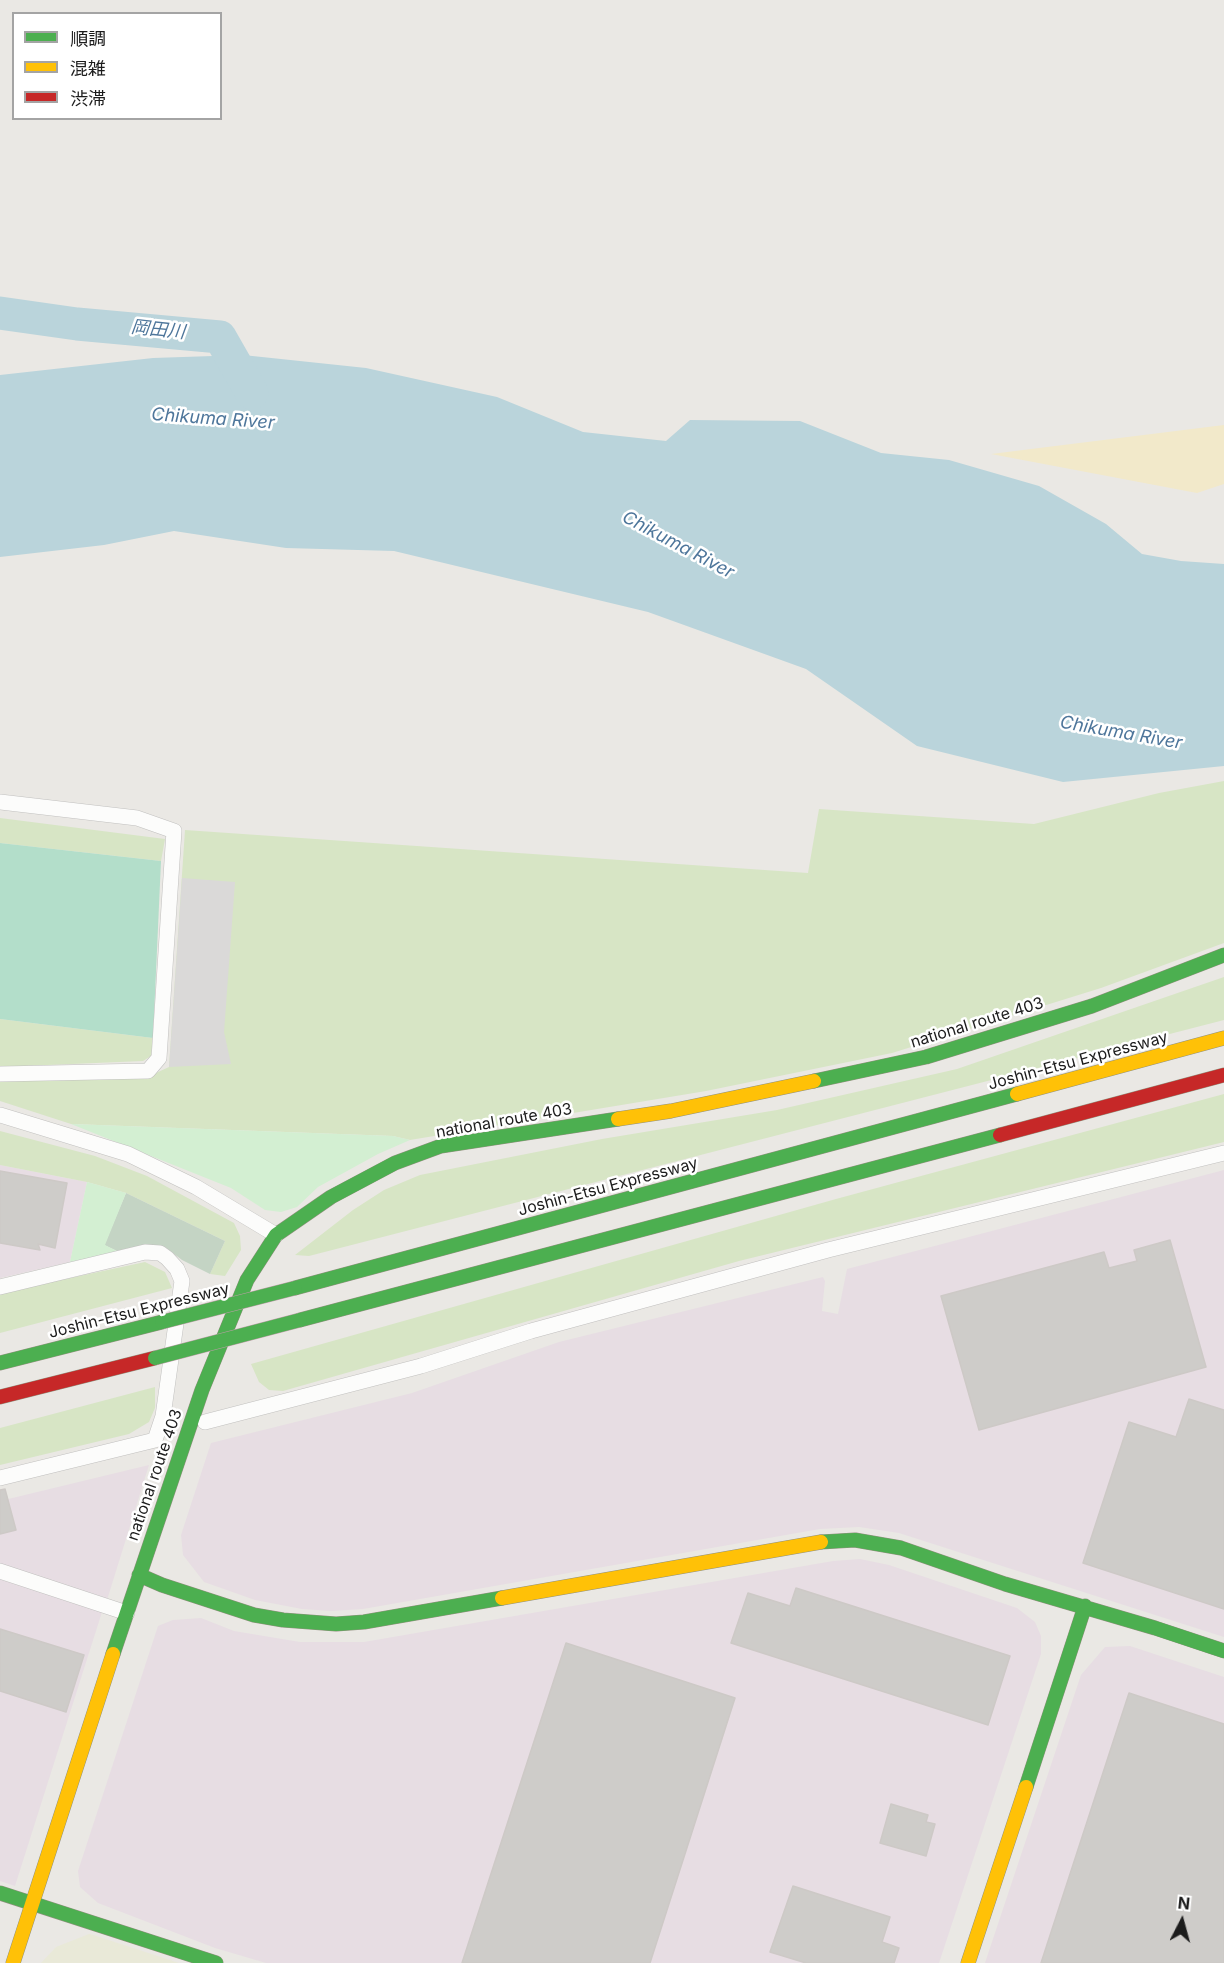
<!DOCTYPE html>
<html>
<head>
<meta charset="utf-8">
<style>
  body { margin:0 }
  #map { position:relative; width:1224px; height:1963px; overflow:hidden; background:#eae8e4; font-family:Inter,"Noto Sans JP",sans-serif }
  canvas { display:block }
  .legend { position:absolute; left:12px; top:12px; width:210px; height:108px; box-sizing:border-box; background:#fff; border:2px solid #a4a4a4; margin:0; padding:8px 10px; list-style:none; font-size:18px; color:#1c1c1c }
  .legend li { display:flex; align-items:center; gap:12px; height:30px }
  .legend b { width:30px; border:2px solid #a4a4a4 }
  .north { position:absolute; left:1152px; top:1891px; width:60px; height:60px; -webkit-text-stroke:4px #fff; paint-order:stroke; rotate:6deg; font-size:16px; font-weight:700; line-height:24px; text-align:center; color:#1c1c1c }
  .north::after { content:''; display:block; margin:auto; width:21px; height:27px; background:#1c1c1c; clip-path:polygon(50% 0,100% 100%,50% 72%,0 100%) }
</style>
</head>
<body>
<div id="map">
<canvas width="1224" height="1963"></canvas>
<ul class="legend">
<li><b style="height:8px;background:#4caf50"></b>順調</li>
<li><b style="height:8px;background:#ffc107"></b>混雑</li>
<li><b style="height:8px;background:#c62828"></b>渋滞</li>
</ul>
<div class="north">N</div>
</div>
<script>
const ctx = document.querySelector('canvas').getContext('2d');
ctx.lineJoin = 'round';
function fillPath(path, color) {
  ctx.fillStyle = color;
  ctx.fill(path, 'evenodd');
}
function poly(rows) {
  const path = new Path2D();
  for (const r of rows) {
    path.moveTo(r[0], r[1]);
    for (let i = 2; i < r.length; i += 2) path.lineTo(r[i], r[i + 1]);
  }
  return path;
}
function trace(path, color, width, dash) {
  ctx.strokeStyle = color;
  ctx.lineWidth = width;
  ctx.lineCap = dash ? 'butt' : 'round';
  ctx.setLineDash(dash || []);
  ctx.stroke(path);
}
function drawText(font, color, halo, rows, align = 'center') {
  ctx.font = font + ' Inter,"Noto Sans JP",sans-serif';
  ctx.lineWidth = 5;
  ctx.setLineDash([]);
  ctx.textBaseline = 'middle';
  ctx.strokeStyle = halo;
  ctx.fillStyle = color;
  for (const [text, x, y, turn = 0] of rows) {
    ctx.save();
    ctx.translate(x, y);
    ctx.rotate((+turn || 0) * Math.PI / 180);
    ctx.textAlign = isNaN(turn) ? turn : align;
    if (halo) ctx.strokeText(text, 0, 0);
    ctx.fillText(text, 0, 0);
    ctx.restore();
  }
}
const industrial = poly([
  [0,1165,87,1182,70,1262,0,1278],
  [1224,1170,1224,1637,899,1533,859,1527,820,1529,363,1609,331,1611,302,1609,255,1600,204,1582,183,1555,181,1535,211,1443,412,1393,559,1342,823,1277,825,1281,822,1311,838,1314,847,1269],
  [149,1465,107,1600,0,1564,0,1501],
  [860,1559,889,1565,1017,1608,1035,1622,1041,1636,1041,1654,939,1963,266,1963,215,1948,98,1903,80,1887,78,1871,158,1626,173,1620,201,1618,234,1631,300,1642,364,1642,833,1561],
  [0,1579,102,1612,15,1886,0,1881],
  [1130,1646,1224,1677,1224,1963,985,1963,1081,1675,1105,1647]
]);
const farmland = poly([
  [89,1934,90,1934,179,1963,41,1963,56,1947]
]);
const grass = poly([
  [1224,781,1224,943,1101,988,892,1053,706,1091,410,1140,393,1136,71,1124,0,1101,0,1078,145,1078,169,1067,185,830,808,873,819,809,1034,824,1159,793],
  [0,818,165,839,161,861,0,843],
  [1224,977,1224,1020,309,1256,295,1255,353,1210,384,1190,420,1175,602,1139,777,1110,957,1069],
  [0,1019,153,1038,151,1056,143,1061,0,1067],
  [1224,1094,1224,1142,739,1261,283,1391,269,1390,259,1382,251,1364,836,1199],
  [0,1131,95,1156,147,1176,234,1223,240,1236,241,1250,225,1276,210,1274,225,1241,126,1193,87,1182,0,1165],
  [145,1262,165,1272,172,1288,0,1333,0,1293],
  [155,1387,155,1408,149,1422,129,1434,0,1465,0,1428]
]);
const sand = poly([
  [1224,425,1224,484,1197,493,991,454]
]);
const cemetery = poly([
  [126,1193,225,1241,210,1274,182,1260,165,1247,138,1246,117,1251,104,1245]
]);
const park = poly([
  [71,1124,393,1136,410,1140,378,1154,318,1187,297,1207,281,1212,265,1210,231,1188],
  [87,1182,126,1193,105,1245,117,1251,112,1254,70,1262]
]);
const pitch = poly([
  [0,843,161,861,153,1038,0,1019]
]);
const parking = poly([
  [182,878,235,882,224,1032,231,1064,169,1067]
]);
const water = poly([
  [243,355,366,368,497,397,583,432,666,441,690,420,800,421,881,453,949,460,1039,486,1106,524,1142,554,1181,561,1224,564,1224,766,1063,782,917,746,806,669,648,612,394,551,286,548,174,531,104,545,0,557,0,375,153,358]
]);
const river = poly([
  [0,313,77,324,220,337,252,393]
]);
const building = poly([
  [0,1171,67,1183,55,1248,38,1244,40,1250,0,1243,0,1171],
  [1170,1240,1206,1367,979,1430,941,1296,1104,1252,1109,1268,1137,1261,1134,1250,1170,1240],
  [1189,1399,1224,1410,1224,1609,1083,1563,1129,1422,1176,1437,1189,1399],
  [5,1489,16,1530,0,1534,0,1490,5,1489],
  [796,1588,1010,1656,988,1725,731,1643,748,1593,790,1606,796,1588],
  [0,1629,84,1655,66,1712,0,1691,0,1629],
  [566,1643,735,1698,650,1963,462,1963,566,1643],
  [1129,1693,1224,1724,1224,1963,1041,1963,1129,1693],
  [891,1804,928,1815,926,1822,935,1824,926,1856,880,1843,891,1804],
  [793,1886,890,1917,882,1942,899,1948,894,1963,806,1963,770,1952,793,1886]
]);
const street = poly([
  [0,802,137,818,174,831,159,1058,148,1071,0,1074],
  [0,1115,128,1154,196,1187,276,1235],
  [0,1287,145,1252,160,1253,167,1258,177,1269,182,1281,163,1416,155,1440,0,1478],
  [205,1422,421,1366,531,1331,828,1250,1224,1153],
  [0,1571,127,1613]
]);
const fast = poly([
  [814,1081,926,1057,1092,1006,1224,955],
  [295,1288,1017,1094],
  [300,1320,1000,1135],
  [0,1363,162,1322],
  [821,1542,855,1540,901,1548,1005,1584,1155,1628,1224,1651],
  [139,1575,162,1585,254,1615,283,1620,336,1624,364,1622,502,1598],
  [113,1654,202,1390,247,1280,276,1235,331,1197,395,1163,441,1146,618,1119],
  [1026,1787,1085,1606],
  [0,1893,216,1963]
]);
const slow = poly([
  [1017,1094,1224,1038],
  [618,1119,671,1111,814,1081],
  [502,1598,821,1542],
  [13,1963,113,1654],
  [968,1963,1026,1787]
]);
const jam = poly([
  [1000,1135,1224,1075],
  [0,1397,155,1358]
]);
const fastBridge = poly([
  [162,1322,295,1288],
  [155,1358,300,1320]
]);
const streetNames = [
  ["national route 403",977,1023,-17],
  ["Joshin-Etsu Expressway",1078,1061,-15],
  ["national route 403",504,1121,-10],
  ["Joshin-Etsu Expressway",608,1187,-15],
  ["Joshin-Etsu Expressway",139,1311,-14],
  ["national route 403",155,1475,-71]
];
const waterNames = [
  ["岡田川",158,330,6],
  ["Chikuma River",213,419,4],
  ["Chikuma River",678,545,28],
  ["Chikuma River",1121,733,10]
];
fillPath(industrial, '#e7dde3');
fillPath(farmland, '#e9e9d8');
fillPath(grass, '#d7e5c5');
fillPath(sand, '#f2e9ca');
fillPath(cemetery, '#c4d4c4');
fillPath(park, '#d3efd2');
fillPath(pitch, '#b3deca');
fillPath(parking, '#dad9d8');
fillPath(water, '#bad4db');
trace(river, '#bad4db', 33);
fillPath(building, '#ceccc9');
trace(building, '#cdc9c6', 1.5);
trace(street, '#c1c0bf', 16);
trace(fast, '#91917e', 15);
trace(slow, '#91917e', 15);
trace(jam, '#91917e', 15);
trace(street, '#fcfcfb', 15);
trace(fast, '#4caf50', 14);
trace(slow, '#ffc107', 14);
trace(jam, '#c62828', 14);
trace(fastBridge, '#bc9ea7', 15, []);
trace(fastBridge, '#4caf50', 14);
drawText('16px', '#1c1c1c', '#fff', streetNames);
drawText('italic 18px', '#4e769b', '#fff', waterNames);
</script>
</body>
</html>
